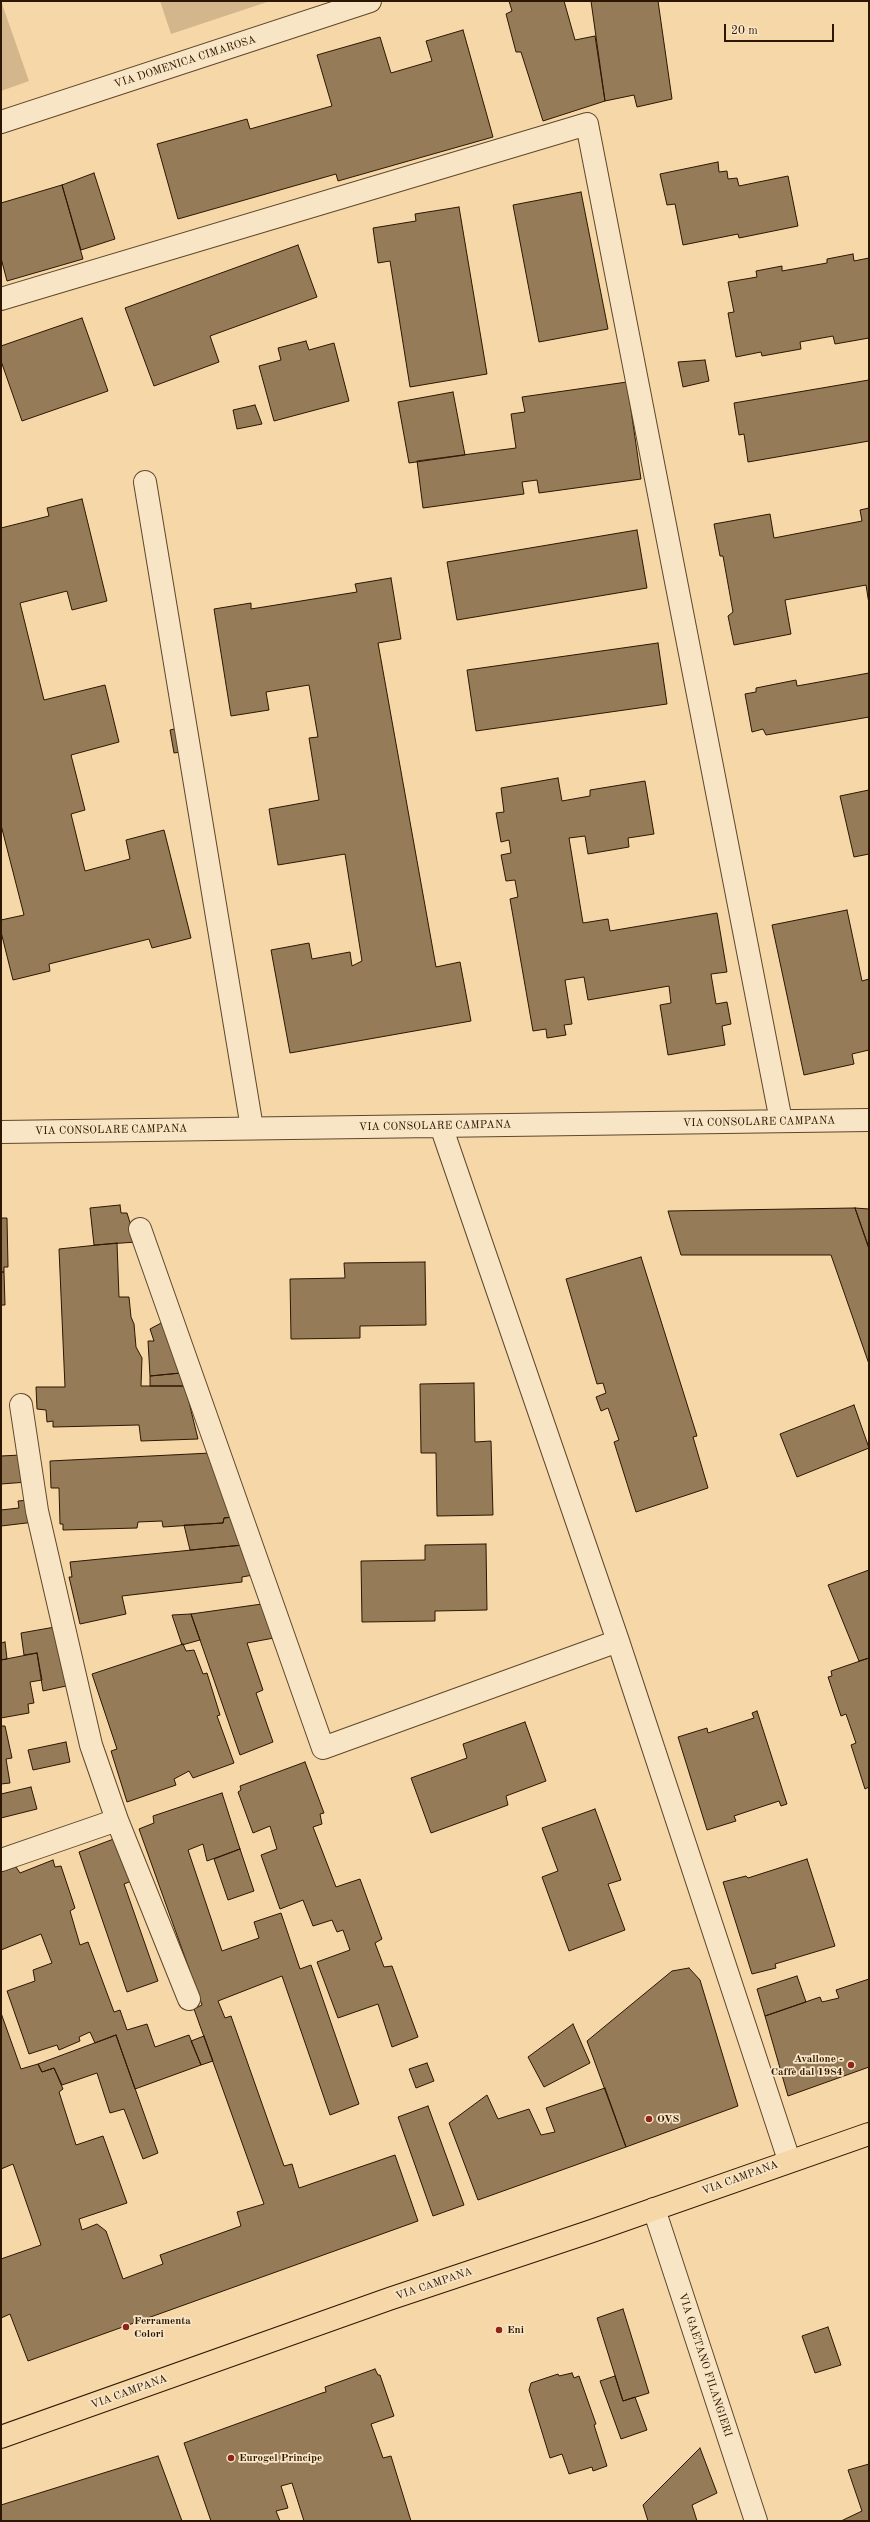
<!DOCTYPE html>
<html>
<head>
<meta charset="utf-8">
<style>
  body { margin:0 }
  #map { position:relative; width:870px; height:2522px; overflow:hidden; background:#f5d7a8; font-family:"Old Standard TT",serif }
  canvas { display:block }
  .frame { position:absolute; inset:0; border:2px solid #2d1701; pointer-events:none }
  .scale { position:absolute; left:724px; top:24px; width:110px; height:18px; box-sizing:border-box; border:2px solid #2d1701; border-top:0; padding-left:5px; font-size:12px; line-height:14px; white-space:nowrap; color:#2d1701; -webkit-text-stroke:3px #f8e5c6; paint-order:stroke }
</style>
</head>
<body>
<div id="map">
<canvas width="870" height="2522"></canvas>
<div class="frame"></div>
<div class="scale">20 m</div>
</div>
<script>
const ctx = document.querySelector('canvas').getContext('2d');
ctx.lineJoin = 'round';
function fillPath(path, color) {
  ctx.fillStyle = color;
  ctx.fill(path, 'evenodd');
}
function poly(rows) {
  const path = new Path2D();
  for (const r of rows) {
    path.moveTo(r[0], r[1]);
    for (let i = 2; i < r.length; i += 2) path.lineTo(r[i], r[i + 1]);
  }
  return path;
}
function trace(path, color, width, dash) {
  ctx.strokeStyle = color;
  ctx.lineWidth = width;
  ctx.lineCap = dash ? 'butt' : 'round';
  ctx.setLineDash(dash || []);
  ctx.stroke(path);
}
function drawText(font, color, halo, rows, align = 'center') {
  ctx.font = font + ' "Old Standard TT",serif';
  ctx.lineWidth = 3.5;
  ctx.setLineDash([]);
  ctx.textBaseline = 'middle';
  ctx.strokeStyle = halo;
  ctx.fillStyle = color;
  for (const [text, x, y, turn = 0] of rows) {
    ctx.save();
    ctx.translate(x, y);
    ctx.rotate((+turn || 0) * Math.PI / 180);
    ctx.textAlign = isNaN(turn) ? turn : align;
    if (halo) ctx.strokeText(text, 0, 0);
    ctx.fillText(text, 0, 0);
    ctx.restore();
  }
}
const green = poly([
  [1,1,29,81,1,91],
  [160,1,270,1,171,34]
]);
const building = poly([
  [509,1,564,1,575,40,595,36,605,101,543,121,521,52,516,52,506,14,512,11,509,1],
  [591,1,658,1,672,99,637,107,634,95,605,101,591,1],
  [463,30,493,137,338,181,336,174,178,219,157,144,247,119,250,129,332,106,317,55,380,37,391,73,432,61,426,41,463,30],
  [718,162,719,172,727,171,728,179,737,178,739,186,788,176,798,226,739,238,738,234,683,245,675,204,667,205,660,174,718,162],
  [94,173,115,239,81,250,62,185,94,173],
  [62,185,83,259,7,281,1,258,1,203,62,185],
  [581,192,608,329,539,342,513,205,581,192],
  [459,207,487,374,410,387,390,261,378,263,373,228,416,221,415,214,459,207],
  [298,245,317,297,210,336,219,362,154,386,125,308,298,245],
  [853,254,854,261,869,258,869,338,835,344,833,336,800,342,801,349,762,356,761,352,736,357,728,313,734,312,728,282,757,277,756,271,782,266,782,271,827,263,827,259,853,254],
  [82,318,108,391,22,421,1,361,1,346,82,318],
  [306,341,309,350,334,343,349,401,274,421,259,366,281,360,278,348,306,341],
  [705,360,709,381,683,387,678,362,705,360],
  [869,380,869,441,748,462,744,434,739,435,734,403,869,380],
  [627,382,641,479,539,493,537,480,522,482,524,494,423,508,417,461,516,448,511,414,525,412,522,397,627,382],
  [453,392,465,455,409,463,398,402,453,392],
  [255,405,262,424,237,429,233,410,255,405],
  [82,499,107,601,72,610,67,591,20,603,44,700,105,685,119,742,71,755,85,810,71,814,85,871,130,859,126,840,164,830,191,938,152,948,149,939,49,964,50,971,13,980,1,932,1,920,24,915,1,825,1,528,49,516,47,508,82,499],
  [869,508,869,604,866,585,785,600,791,634,734,645,728,616,733,612,723,556,720,556,714,524,770,514,774,538,862,521,860,510,869,508],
  [637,530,647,588,457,620,447,562,637,530],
  [391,578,401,639,378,643,436,967,460,962,471,1021,290,1053,271,950,309,943,312,959,350,952,352,966,362,961,345,854,278,865,269,809,319,800,309,738,318,737,309,685,266,692,269,710,231,716,214,609,251,603,251,609,357,592,355,584,391,578],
  [658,643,667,704,476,731,467,670,658,643],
  [869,673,869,717,766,735,763,729,752,732,745,694,756,692,756,688,796,680,797,686,869,673],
  [183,727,187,751,174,753,170,730,183,727],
  [558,778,562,801,590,796,590,790,645,781,654,834,628,838,629,847,588,854,585,836,569,838,583,923,608,919,610,931,717,913,727,972,711,974,716,1004,727,1002,731,1024,722,1026,725,1045,668,1055,660,1005,671,1003,669,986,588,1000,584,977,565,980,572,1024,564,1025,566,1035,547,1038,546,1029,533,1031,510,899,518,897,515,880,506,881,501,855,511,853,509,840,501,842,496,813,504,812,501,788,558,778],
  [869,790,869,854,854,857,840,796,869,790],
  [847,910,862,981,869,979,869,1050,852,1054,854,1064,804,1075,772,925,847,910],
  [120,1205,121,1213,127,1213,136,1242,94,1245,90,1208,120,1205],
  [855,1208,869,1249,869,1364,831,1255,681,1255,668,1211,855,1208],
  [855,1208,869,1209,869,1248,855,1208],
  [1,1218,7,1218,8,1267,4,1267,4,1272,1,1272,1,1218],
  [117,1243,119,1297,129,1297,131,1317,134,1324,136,1347,142,1358,141,1386,185,1386,198,1439,141,1441,139,1425,53,1427,53,1421,47,1422,46,1410,37,1409,36,1387,65,1387,59,1249,117,1243],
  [641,1257,697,1436,693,1437,708,1488,636,1512,614,1442,619,1440,608,1408,601,1411,596,1397,606,1393,603,1383,597,1384,566,1279,641,1257],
  [425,1262,426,1325,360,1326,360,1338,291,1339,290,1279,345,1278,344,1263,425,1262],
  [1,1272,4,1272,5,1305,1,1305,1,1272],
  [163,1322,181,1373,150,1376,148,1341,154,1341,150,1329,163,1322],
  [181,1373,185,1386,150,1386,150,1376,181,1373],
  [474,1383,475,1442,491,1441,493,1515,437,1516,436,1453,421,1453,420,1384,474,1383],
  [854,1405,869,1448,797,1477,780,1434,854,1405],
  [211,1453,233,1517,224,1518,223,1523,163,1527,162,1521,138,1522,137,1528,63,1530,63,1524,60,1524,59,1488,51,1488,50,1461,211,1453],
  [21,1455,27,1482,1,1484,1,1456,21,1455],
  [30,1500,35,1522,1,1526,1,1510,19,1508,18,1501,30,1500],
  [233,1517,243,1545,190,1550,184,1525,223,1523,224,1518,233,1517],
  [486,1544,487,1610,435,1611,435,1621,362,1622,361,1561,425,1560,425,1545,486,1544],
  [243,1545,253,1575,242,1577,242,1582,122,1596,126,1614,80,1624,69,1577,72,1577,70,1562,243,1545],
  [869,1570,869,1658,859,1661,828,1585,869,1570],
  [262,1604,274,1638,247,1643,263,1690,256,1693,273,1742,240,1755,191,1614,262,1604],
  [191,1614,200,1640,182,1645,172,1615,191,1614],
  [55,1627,66,1686,43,1691,37,1653,24,1655,21,1633,55,1627],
  [5,1642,7,1659,1,1660,1,1643,5,1642],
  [183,1644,186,1651,194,1650,203,1674,207,1673,220,1715,217,1716,234,1763,193,1778,189,1771,174,1779,176,1785,127,1802,111,1751,117,1749,92,1674,183,1644],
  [37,1653,42,1680,30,1682,34,1703,28,1704,29,1713,1,1718,1,1660,37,1653],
  [869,1658,869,1787,865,1789,851,1745,856,1743,846,1714,841,1716,828,1677,832,1676,831,1671,869,1658],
  [757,1711,787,1804,781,1806,779,1801,734,1816,736,1821,707,1830,678,1737,707,1728,708,1733,754,1718,752,1713,757,1711],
  [525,1722,546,1781,506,1796,508,1805,431,1833,411,1778,467,1758,463,1744,525,1722],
  [1,1726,5,1726,12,1758,6,1759,10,1783,1,1784,1,1726],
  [66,1742,70,1762,33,1770,28,1750,66,1742],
  [305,1762,324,1813,320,1814,322,1824,313,1827,336,1887,360,1879,382,1939,375,1943,384,1967,392,1966,418,2037,392,2047,378,2004,338,2018,317,1962,350,1950,343,1930,337,1932,332,1920,313,1926,303,1900,280,1909,261,1855,277,1849,270,1826,253,1833,238,1792,241,1790,240,1786,305,1762],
  [31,1787,37,1809,1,1818,1,1794,31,1787],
  [222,1793,240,1849,207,1861,203,1844,188,1850,222,1951,259,1938,254,1922,281,1913,300,1969,311,1965,359,2104,330,2115,282,1976,218,2001,225,2018,231,2016,284,2166,292,2164,299,2188,395,2155,418,2221,28,2361,10,2314,1,2318,1,2259,41,2245,13,2164,1,2169,1,2013,21,2069,38,2064,42,2072,54,2068,63,2089,59,2092,76,2145,103,2136,127,2203,79,2219,82,2230,97,2224,106,2231,123,2279,163,2264,160,2255,241,2226,237,2212,264,2204,194,2009,202,2005,139,1829,154,1823,153,1816,222,1793],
  [595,1809,621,1880,608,1884,625,1930,569,1951,542,1877,558,1871,542,1828,595,1809],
  [119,1837,134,1880,124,1884,158,1981,127,1992,79,1852,119,1837],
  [240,1849,254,1891,228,1900,214,1859,240,1849],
  [807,1859,835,1946,775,1964,776,1968,752,1974,723,1882,746,1876,748,1878,807,1859],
  [53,1860,55,1867,61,1866,75,1908,70,1911,80,1945,88,1942,114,2012,120,2010,127,2030,147,2024,155,2047,189,2035,201,2065,135,2089,116,2035,95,2043,90,2032,79,2037,80,2041,59,2050,57,2045,29,2054,7,1991,35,1981,33,1970,52,1963,41,1934,1,1950,1,1872,16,1867,20,1873,53,1860],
  [689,1968,700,1980,738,2106,626,2147,587,2041,672,1971,689,1968],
  [797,1976,806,2002,765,2016,757,1989,797,1976],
  [869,1979,869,2067,788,2096,765,2016,820,1997,822,2002,839,1998,836,1990,869,1979],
  [573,2024,590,2063,544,2087,528,2057,573,2024],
  [116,2035,158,2153,143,2159,124,2109,110,2113,97,2073,62,2085,54,2068,42,2072,38,2064,116,2035],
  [204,2036,213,2061,201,2065,191,2041,204,2036],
  [427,2063,434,2081,416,2088,409,2069,427,2063],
  [605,2088,626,2147,478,2200,449,2123,487,2095,498,2119,529,2109,541,2135,555,2132,546,2108,605,2088],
  [428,2106,464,2205,433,2216,398,2117,428,2106],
  [623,2309,649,2393,623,2401,597,2318,623,2309],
  [828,2327,841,2365,815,2373,802,2336,828,2327],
  [375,2369,378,2375,380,2375,394,2416,371,2424,383,2458,391,2456,411,2521,304,2521,292,2483,281,2486,288,2508,276,2511,280,2521,211,2521,184,2443,322,2393,326,2392,325,2387,375,2369],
  [572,2373,574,2378,579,2376,596,2424,594,2425,607,2466,593,2471,592,2467,569,2474,562,2454,550,2458,529,2390,531,2383,558,2374,559,2376,572,2373],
  [615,2376,623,2401,635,2397,647,2430,621,2439,600,2381,615,2376],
  [700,2448,717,2493,692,2505,697,2521,648,2521,643,2505,700,2448],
  [158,2456,182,2521,1,2521,1,2505,158,2456],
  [869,2464,869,2521,841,2521,862,2511,848,2470,869,2464]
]);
const minor = poly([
  [1,122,370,1],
  [1,299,587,124,781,1121],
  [145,482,252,1128],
  [441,1126,618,1641,789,2160],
  [1,1132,869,1120],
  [140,1229,323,1748,618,1641],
  [21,1405,37,1511,91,1745,117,1820,189,1999],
  [1,1860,117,1820],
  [654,2209,756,2521]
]);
const major = poly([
  [1,2437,389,2299,592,2231,869,2134]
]);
const markers = [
  [851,2065,4,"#8f2418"],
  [649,2119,4,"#8f2418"],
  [126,2327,4,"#8f2418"],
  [499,2330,4,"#8f2418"],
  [231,2458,4,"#8f2418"]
];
const streetNames = [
  ["VIA DOMENICA CIMAROSA",185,62,-18],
  ["VIA CONSOLARE CAMPANA",759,1122,-1],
  ["VIA CONSOLARE CAMPANA",435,1126,-1],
  ["VIA CONSOLARE CAMPANA",111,1130,-1],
  ["VIA CAMPANA",740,2178,-20],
  ["VIA CAMPANA",434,2284,-19],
  ["VIA GAETANO FILANGIERI",705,2365,72],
  ["VIA CAMPANA",129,2392,-20]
];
const poiNames = [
  ["Avallone -",843,2059,"right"],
  ["Caffè dal 1984",843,2072,"right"],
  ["OVS",657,2119],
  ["Ferramenta",134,2321],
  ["Colori",134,2334],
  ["Eni",507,2330],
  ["Eurogel Principe",239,2458]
];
fillPath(green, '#d3b68c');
fillPath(building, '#957b58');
trace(building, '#2d1701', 1);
trace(minor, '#5f472b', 24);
trace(major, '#2d1701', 24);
trace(minor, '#f8e5c6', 22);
trace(major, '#f5d7a8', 22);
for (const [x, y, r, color] of markers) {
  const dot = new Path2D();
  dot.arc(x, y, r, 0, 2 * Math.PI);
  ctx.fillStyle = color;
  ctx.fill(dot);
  trace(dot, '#f8e5c6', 1.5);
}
drawText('11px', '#2d1701', '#f8e5c6', streetNames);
drawText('bold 11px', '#2d1701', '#f8e5c6', poiNames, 'left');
</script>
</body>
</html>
